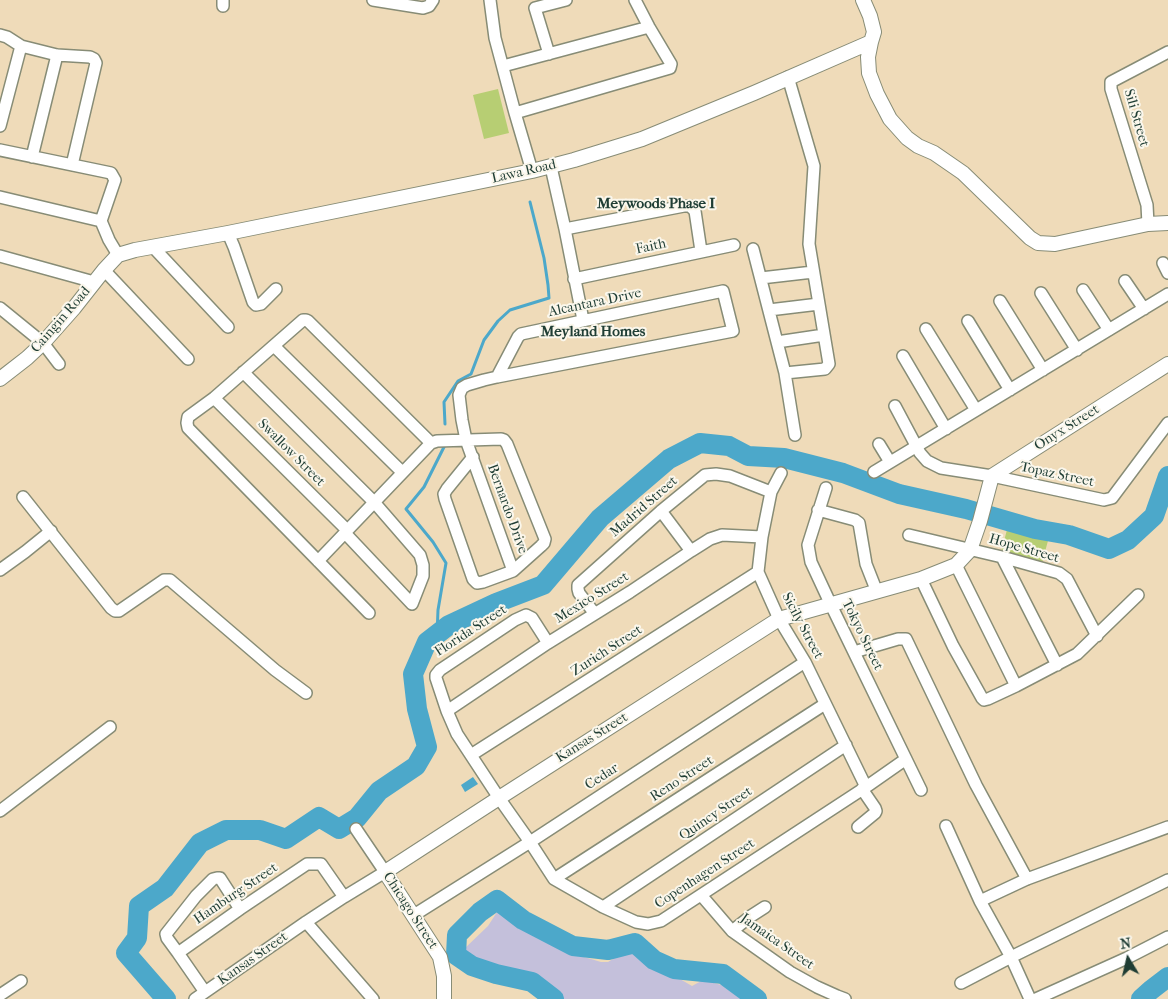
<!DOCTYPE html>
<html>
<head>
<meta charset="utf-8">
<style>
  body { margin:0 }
  #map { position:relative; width:1168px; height:999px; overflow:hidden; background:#efdbb9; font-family:"IM FELL French Canon",serif }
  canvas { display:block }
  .north { position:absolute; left:1103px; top:934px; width:50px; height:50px; -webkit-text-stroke:4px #fbf7ec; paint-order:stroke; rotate:351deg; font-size:14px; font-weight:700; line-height:20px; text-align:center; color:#1f3d34 }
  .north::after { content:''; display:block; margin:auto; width:18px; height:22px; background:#1f3d34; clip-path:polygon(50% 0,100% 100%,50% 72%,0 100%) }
</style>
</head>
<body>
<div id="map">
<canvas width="1168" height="999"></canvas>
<div class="north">N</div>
</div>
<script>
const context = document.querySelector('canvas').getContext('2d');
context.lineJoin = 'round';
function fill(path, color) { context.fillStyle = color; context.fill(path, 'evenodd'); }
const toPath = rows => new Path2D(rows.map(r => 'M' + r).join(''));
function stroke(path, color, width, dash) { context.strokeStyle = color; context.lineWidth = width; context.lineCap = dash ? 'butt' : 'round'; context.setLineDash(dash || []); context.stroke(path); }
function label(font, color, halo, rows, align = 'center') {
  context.font = font + ' "IM FELL French Canon",serif'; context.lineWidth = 4; context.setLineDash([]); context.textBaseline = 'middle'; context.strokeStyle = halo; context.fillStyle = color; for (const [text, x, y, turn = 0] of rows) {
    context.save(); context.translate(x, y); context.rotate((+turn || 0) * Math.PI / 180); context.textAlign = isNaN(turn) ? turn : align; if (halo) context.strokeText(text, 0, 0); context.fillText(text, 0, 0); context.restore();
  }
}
const industrial = toPath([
  [499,909,513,923,574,954,601,962,608,962,620,955,629,952,637,954,692,986,703,980,732,988,746,999,557,999,556,993,538,980,513,969,487,964,467,956,463,950,488,926]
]);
const green = toPath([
  [498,89,509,133,484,139,473,95],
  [1008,526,1049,537,1042,563,1001,552]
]);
const water = toPath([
  [473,777,478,784,465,792,461,785]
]);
const stream = toPath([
  [445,424,444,402,458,381,471,374,484,340,498,321,510,310,549,298,548,285,544,258,530,202],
  [437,635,438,610,446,563,433,542,406,509,424,487,445,445]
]);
const river = toPath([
  [166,999,126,953,137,938,139,906,165,888,200,843,226,830,260,830,286,839,319,817,339,829,357,818,379,791,416,766,427,747,417,709,413,674,427,642,449,625,496,603,543,585,600,518,669,459,700,443,729,446,748,456,784,458,843,473,899,494,966,509,1035,529,1069,535,1109,549,1128,540,1154,516,1168,476],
  [554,999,532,982,496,974,472,966,456,955,457,935,480,912,497,900,523,920,573,946,608,950,635,943,654,960,674,969,723,974,757,999],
  [1141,999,1151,990,1168,977]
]);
const minor = toPath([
  [373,0,423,8,429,6,433,0],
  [490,0,495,38,515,113,532,171],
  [223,6,223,0],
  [0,35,7,37,21,46,57,55,90,57,94,59,96,63,72,165],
  [549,54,535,8,566,0],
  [503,66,649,27],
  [788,77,814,166,809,244,829,364,825,369,785,373,795,435],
  [515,113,670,68,671,64,649,27,635,0],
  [0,126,21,46],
  [0,150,111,173,115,180,101,221],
  [32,157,57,55],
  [551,167,565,229,583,320],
  [0,197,101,221,109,240,118,255],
  [1148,224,1147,205,1111,89,1111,82,1168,52],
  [565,229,684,206,690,206,695,211,701,251],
  [228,233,234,247,253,302,256,305,261,304,276,289],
  [153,247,228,327],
  [753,249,785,373],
  [0,256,94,282],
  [1163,263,1168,273],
  [104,270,188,359],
  [761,278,813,272],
  [574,279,734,245],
  [1125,281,1144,309],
  [1083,290,1109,330],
  [1041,293,1077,350],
  [1000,301,1043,370],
  [0,308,43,343,59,364],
  [769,310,819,304],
  [968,321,1010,390],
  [926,329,976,410],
  [777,342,824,335],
  [274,346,402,472],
  [903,356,946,429],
  [243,372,374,502,420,555,423,565,423,576,412,604,345,533],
  [497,377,518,337,521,334,723,291,733,331,497,377,484,380,467,385,462,388,459,395,462,420,466,440,513,571],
  [214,398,347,530],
  [895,406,920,453,927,461,941,468,992,476,1104,500,1112,498,1168,423],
  [879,444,890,462],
  [874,472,1168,294],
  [781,473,771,492,762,537,758,572,779,619,805,662,866,787],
  [826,488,808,545,811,562,831,605,921,790],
  [23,497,111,608,115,611,119,611,164,580,170,580,275,670,306,693],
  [818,510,855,520,859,523,866,564,877,592],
  [661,511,691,551],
  [909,535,1002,557,1059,573,1067,579,1097,636],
  [1002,557,1057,665],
  [318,561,431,443,437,441,501,439,504,440,507,444,545,539,544,543,541,546,513,571,483,582,477,583,473,579,445,499,444,494,447,489,473,457],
  [956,565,1016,686],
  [0,570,25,552,51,531],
  [921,579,953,646,982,698,984,700,988,699,1016,686,1077,654,1138,595],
  [369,613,188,428,187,423,188,417,214,398,303,320,306,320,308,321,431,443],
  [595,614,579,593,578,589,578,585,661,511,705,475,716,474,730,476,771,492],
  [548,643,532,618,526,615,515,620,440,670,436,675,436,678,447,711,457,734,499,798,530,842,554,879,603,907,636,922,648,924,661,921,866,787,906,759],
  [854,652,898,639,906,639,976,785,1027,879],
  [447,711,548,643,630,592,691,551,710,539,722,535,762,537],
  [471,755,758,572],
  [0,811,110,727],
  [946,826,980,901,1011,957,1030,999],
  [858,827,875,813,876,811,875,808,862,789],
  [554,879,825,704],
  [701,895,732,931,790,972,817,987,837,996,845,999],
  [980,901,1027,879,1168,827],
  [603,907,846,745],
  [414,915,530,842,805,662],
  [306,922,373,999],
  [732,931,751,916,765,907],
  [178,953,167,938,166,934,196,896,213,879,217,878,220,878,240,909],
  [961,983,1011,957,1168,880],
  [205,992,178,953,240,909,307,864,321,864,344,897],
  [0,995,21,981],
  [195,999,306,922,344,897,385,872,356,829],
  [1036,999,1127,958,1168,937]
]);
const tertiary = toPath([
  [871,42,868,57,869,73,877,94,890,119,907,138,918,146,934,153,963,173,1030,238,1038,243,1055,244,1148,224,1168,223],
  [0,379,27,358,43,343,74,308,104,270,118,255,135,250,228,233,532,171,574,160,642,139,754,93,871,42,874,32,870,16,863,0],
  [444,999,444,976,440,957,385,872,499,798,779,619,921,579,956,565,970,550,980,521,992,476,1168,364]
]);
const streetNames = [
  ["Sili Street",1136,118,74],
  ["Lawa Road",524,172,-13],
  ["Faith",651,247,-12],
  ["Alcantara Drive",595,303,-12],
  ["Caingin Road",61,320,-49],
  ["Onyx Street",1067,428,-32],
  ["Swallow Street",291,453,45],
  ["Topaz Street",1057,475,12],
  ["Madrid Street",644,507,-41],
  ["Bernardo Drive",507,509,70],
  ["Hope Street",1024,549,16],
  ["Mexico Street",592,598,-32],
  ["Sicily Street",802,626,62],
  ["Florida Street",471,631,-33],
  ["Tokyo Street",862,635,64],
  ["Zurich Street",607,651,-33],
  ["Kansas Street",592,738,-32],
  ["Cedar",602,777,-33],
  ["Reno Street",682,779,-33],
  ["Quincy Street",716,814,-34],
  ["Copenhagen Street",705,874,-33],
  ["Hamburg Street",236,894,-34],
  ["Chicago Street",410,911,57],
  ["Jamaica Street",777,942,35],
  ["Kansas Street",253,959,-35]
];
const neighbourhoodNames = [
  ["Meywoods Phase I",656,204],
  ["Meyland Homes",593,332]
];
fill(industrial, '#c4c0db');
fill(green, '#b7ce73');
fill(water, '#4ca8ca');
stroke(stream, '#4ca8ca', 3);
stroke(river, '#4ca8ca', 20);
stroke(minor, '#878c76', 14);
stroke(tertiary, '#878c76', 16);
stroke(minor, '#fff', 11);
stroke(tertiary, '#fff', 14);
label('14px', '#1f3d34', '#fbf7ec', streetNames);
label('bold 15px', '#1f3d34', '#fbf7ec', neighbourhoodNames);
</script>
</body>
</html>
